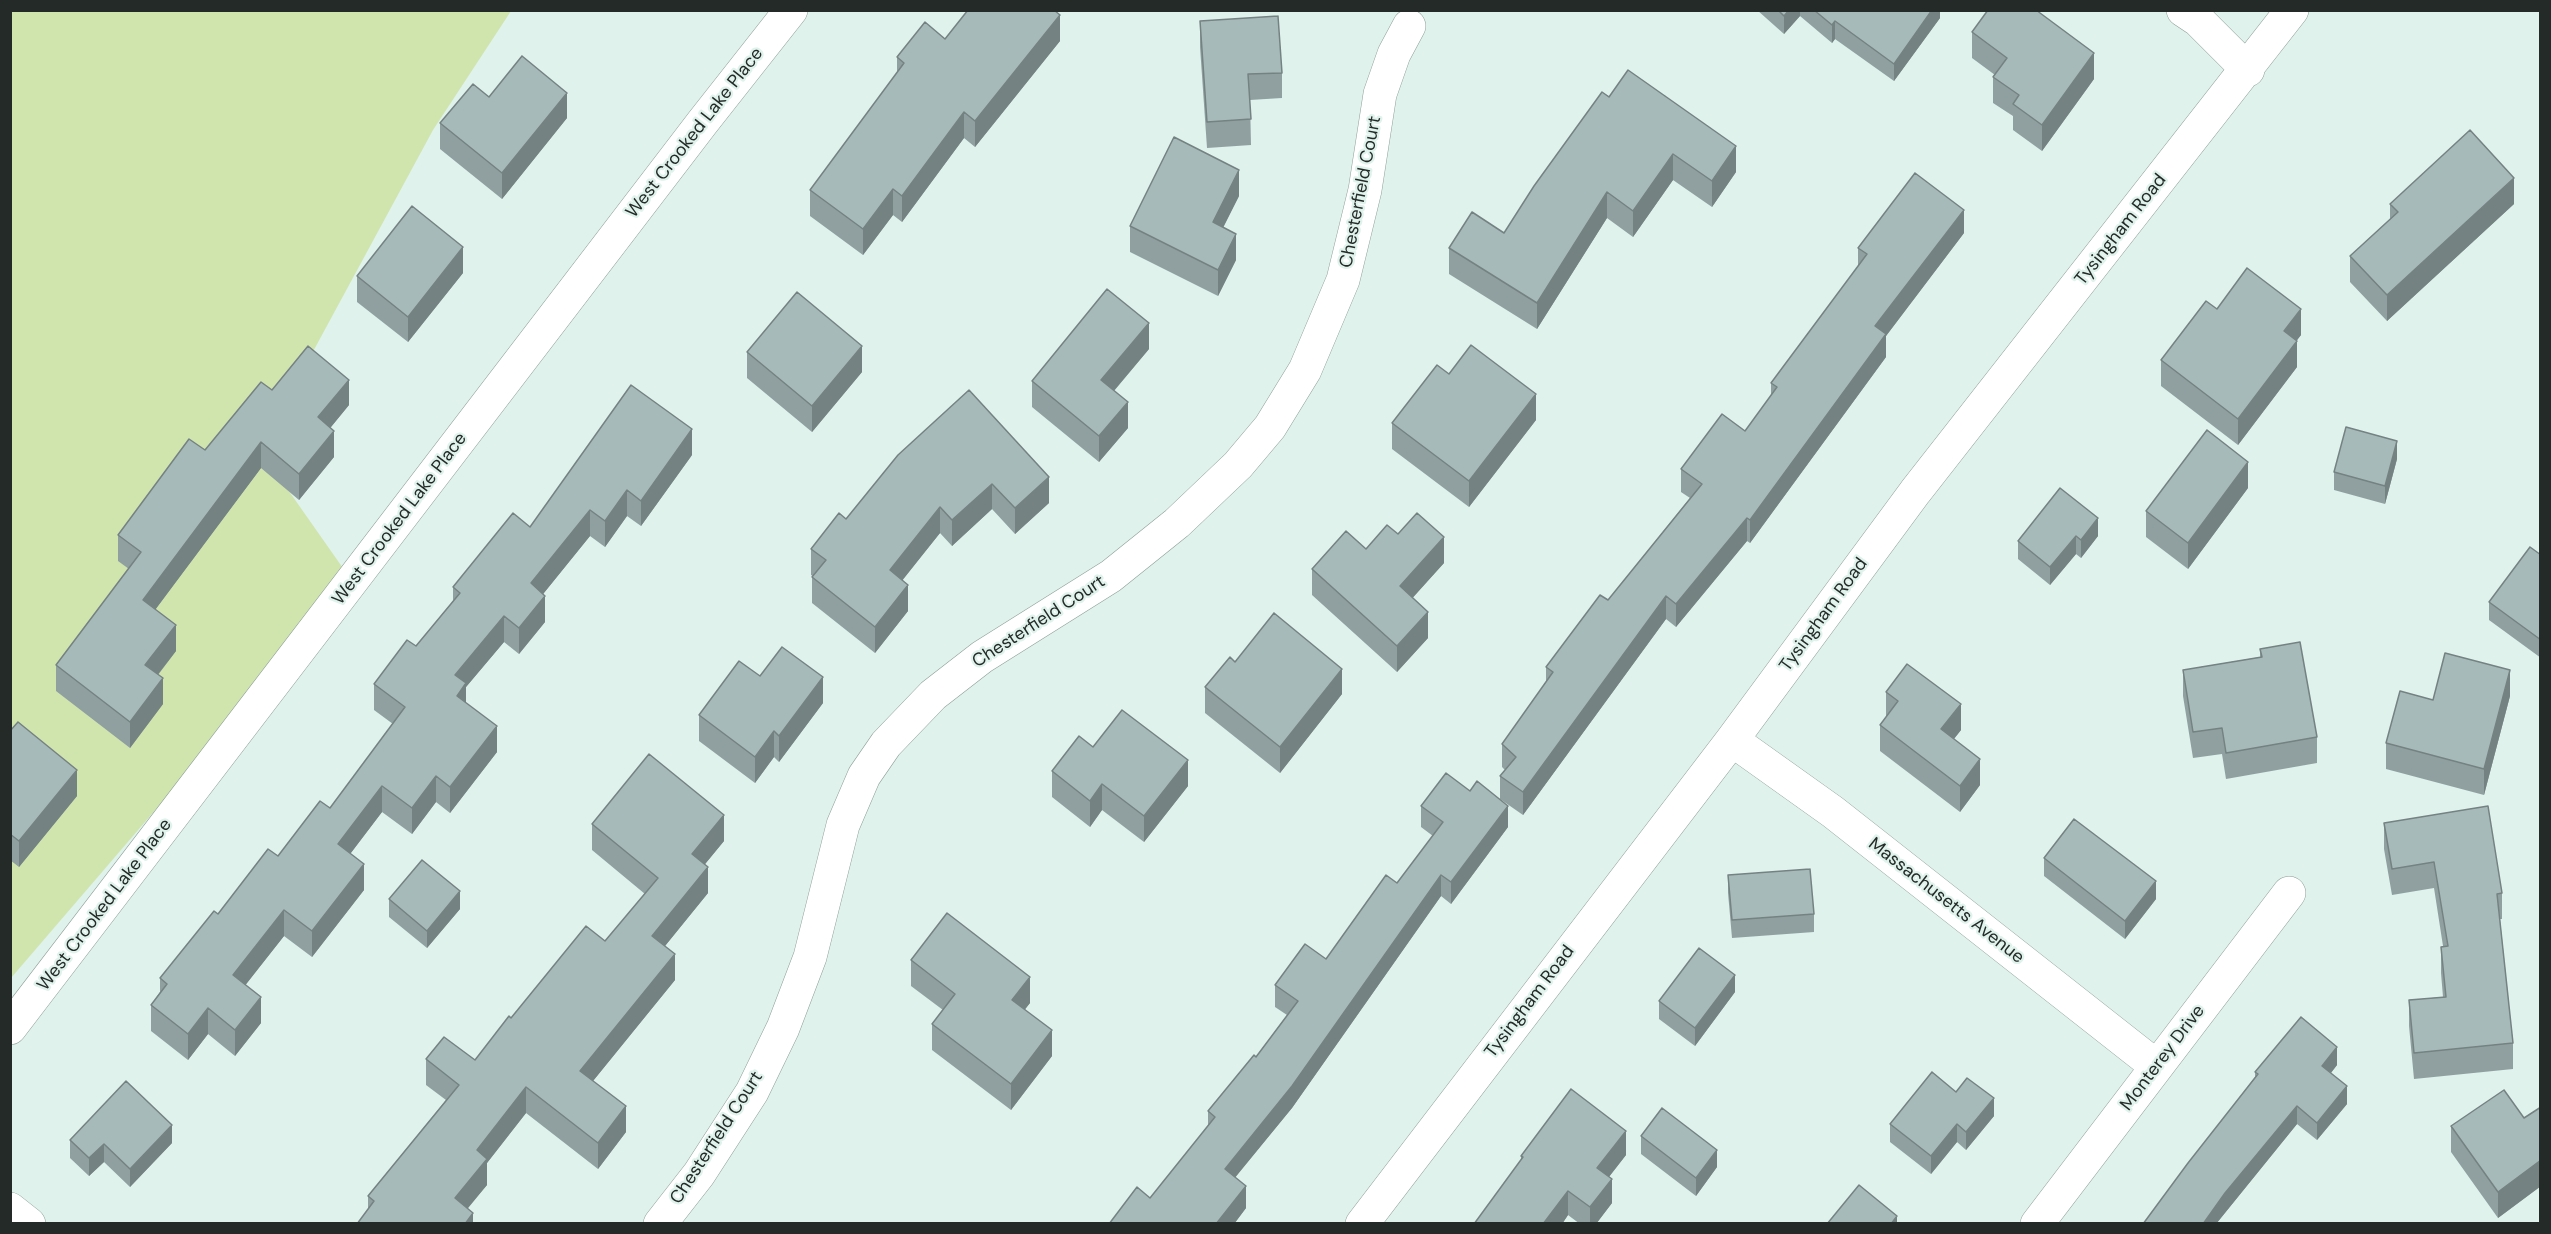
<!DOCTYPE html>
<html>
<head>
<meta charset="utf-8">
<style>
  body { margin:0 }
  #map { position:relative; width:2551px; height:1234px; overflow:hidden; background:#dff2eb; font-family:"DM Sans",sans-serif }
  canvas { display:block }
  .frame { position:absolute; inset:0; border:12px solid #242a28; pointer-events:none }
</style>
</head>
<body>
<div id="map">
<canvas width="2551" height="1234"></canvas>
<div class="frame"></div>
</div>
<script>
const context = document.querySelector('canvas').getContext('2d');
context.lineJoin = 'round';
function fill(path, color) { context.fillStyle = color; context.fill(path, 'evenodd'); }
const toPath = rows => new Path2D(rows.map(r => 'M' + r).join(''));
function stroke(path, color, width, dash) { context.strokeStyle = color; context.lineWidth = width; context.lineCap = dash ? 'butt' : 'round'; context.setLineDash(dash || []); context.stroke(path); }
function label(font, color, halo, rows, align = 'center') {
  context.font = font + ' "DM Sans",sans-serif'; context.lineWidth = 4.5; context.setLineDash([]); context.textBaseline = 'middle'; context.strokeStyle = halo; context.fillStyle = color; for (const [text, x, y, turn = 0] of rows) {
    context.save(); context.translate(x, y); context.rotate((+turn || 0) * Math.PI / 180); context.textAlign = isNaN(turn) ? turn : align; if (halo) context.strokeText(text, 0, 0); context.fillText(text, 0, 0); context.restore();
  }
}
const green = toPath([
  [11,11,511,11,433,130,277,418,279,477,352,581,11,978]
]);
const street = toPath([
  [2183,10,2198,20,2248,70],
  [1732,740,1833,812,2156,1066],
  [10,1028,702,123,791,10],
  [660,1224,699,1174,752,1092,783,1028,810,957,843,825,864,776,886,744,933,695,982,657,1111,576,1177,523,1238,465,1270,427,1305,370,1343,280,1365,190,1380,94,1394,54,1409,26],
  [1362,1224,1732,740,1915,492,2292,10],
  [2037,1224,2289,893]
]);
const secondary = toPath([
  [10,1209,29,1224]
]);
const wall = toPath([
  [1757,10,1940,10,1940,18,1894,81,1835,39,1832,43,1800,16,1784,34],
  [1200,21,1282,73,1282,98,1250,100,1251,145,1207,148,1200,47],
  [1972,32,2094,79,2042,151,2013,130,2013,116,1993,103,1993,77,1995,75,1972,58],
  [945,39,1060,41,975,147,964,138,902,222,893,215,863,255,810,216,810,190,897,74,897,57],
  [1602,92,1736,172,1712,207,1673,180,1633,237,1607,218,1537,329,1449,274,1449,248,1504,233],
  [489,97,567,118,502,199,440,149,440,123],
  [1239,196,1223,227,1236,260,1218,296,1130,252,1130,226],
  [2390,204,2514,204,2387,321,2350,282,2350,256,2390,219],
  [1964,233,1886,336,1886,357,1750,543,1747,541,1676,627,1666,619,1523,815,1500,799,1500,776,1505,770,1502,767,1502,744,1546,682,1546,667,1608,600,1690,498,1681,492,1681,469,1745,431,1771,396,1771,383,1858,266,1858,248],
  [463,273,408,342,357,302,357,276],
  [2217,309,2301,335,2297,340,2297,367,2238,445,2161,386,2161,360],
  [1149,349,1114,391,1128,428,1099,462,1032,407,1032,381],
  [747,352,862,372,812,432,747,378],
  [1449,374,1536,420,1469,507,1392,449,1392,423],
  [272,390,349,405,330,428,334,457,299,500,261,468,155,610,176,651,158,675,163,704,130,748,56,691,56,665,129,569,118,561,118,535],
  [969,390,1049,503,1015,534,992,509,952,546,940,533,902,580,908,611,875,653,812,603,812,577,813,576,811,575,811,549,846,519],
  [692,455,641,526,627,516,605,547,590,536,543,594,545,622,519,654,504,642,466,687,466,703,497,752,450,813,436,802,412,834,382,812,350,854,364,890,312,957,284,936,245,985,261,1023,235,1056,208,1034,188,1060,151,1031,151,1005,160,992,160,978,218,914,278,856,330,808,393,724,374,710,374,684,416,646,453,601,453,587,530,527],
  [2397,459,2385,504,2334,490,2334,472],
  [2060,488,2098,536,2081,558,2076,554,2050,585,2018,559,2018,541],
  [2248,488,2188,569,2146,537,2146,511],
  [1398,534,1444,563,1412,598,1428,638,1397,672,1312,595,1312,569,1366,549],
  [2541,555,2541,658,2489,620,2489,602],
  [2260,649,2317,737,2317,763,2226,779,2222,754,2193,758,2183,696,2183,670,2260,657],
  [1235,662,1342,694,1280,773,1205,713,1205,687],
  [760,676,823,703,779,762,774,757,755,783,699,741,699,715],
  [1886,692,1961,730,1954,739,1980,785,1960,812,1880,751,1880,725,1886,717],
  [2510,696,2484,795,2386,769,2386,743,2433,700],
  [10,731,77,796,19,867,10,860],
  [1093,747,1188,786,1144,842,1102,810,1090,827,1052,797,1052,771],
  [1470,791,1508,827,1451,904,1441,896,1292,1108,1235,1177,1246,1208,1234,1224,1109,1224,1150,1198,1208,1126,1208,1111,1256,1057,1287,1015,1275,1007,1275,985,1326,959,1397,883,1433,836,1421,827,1421,806],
  [2384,823,2502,893,2502,919,2500,919,2513,1043,2513,1069,2414,1079,2409,1026,2409,1000,2443,997,2441,973,2441,947,2443,946,2434,888,2392,895,2384,849],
  [592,824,724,841,705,864,708,893,665,946,675,980,593,1081,626,1132,598,1169,526,1113,487,1163,487,1185,467,1208,473,1224,368,1210,368,1196,446,1100,426,1085,426,1059,475,1060,511,1018,605,941,645,894,592,850],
  [2044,858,2156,899,2125,939,2044,876],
  [1728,875,1814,914,1814,932,1732,938,1728,893],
  [389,899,460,909,427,948,389,917],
  [911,960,1030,1003,1025,1009,1052,1056,1011,1110,932,1050,932,1024,943,1010,911,986],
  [1735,992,1695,1046,1659,1019,1659,1001],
  [2337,1065,2331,1073,2347,1104,2317,1140,2297,1124,2216,1224,2143,1224,2255,1077,2255,1072],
  [1956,1092,1994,1116,1966,1150,1957,1142,1931,1174,1890,1142,1890,1124],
  [2541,1107,2541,1186,2498,1218,2451,1152,2451,1126,2524,1118],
  [1641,1136,1717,1167,1696,1196,1641,1154],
  [70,1140,172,1143,130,1187,104,1162,89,1176,70,1158],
  [1626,1155,1609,1177,1612,1203,1596,1224,1580,1224,1568,1215,1562,1224,1474,1224,1521,1161,1521,1156]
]);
const shadedWall = toPath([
  [1789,10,1800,10,1800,16,1784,34,1784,16],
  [1932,10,1940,10,1940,18,1894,81,1894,64],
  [1060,15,1060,41,975,147,975,121],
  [1835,21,1835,39,1832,43,1832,25],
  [2094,53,2094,79,2042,151,2042,125],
  [567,93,567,118,502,199,502,173],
  [964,112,964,138,902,222,902,196],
  [1736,146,1736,172,1712,207,1712,181],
  [1673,154,1673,180,1633,237,1633,211],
  [1239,170,1239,196,1213,248,1213,222],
  [2514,178,2514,204,2387,321,2387,295],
  [893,189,893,215,863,255,863,229],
  [1607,192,1607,218,1537,329,1537,303],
  [1964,210,1964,233,1886,336,1886,357,1750,543,1750,520,1875,326],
  [1236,234,1236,260,1218,296,1218,270],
  [463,247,463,273,408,342,408,317],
  [2301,309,2301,335,2284,357,2284,331],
  [1149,323,1149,349,1101,406,1101,380],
  [2297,341,2297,367,2238,445,2238,419],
  [862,346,862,372,812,432,812,406],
  [349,380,349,405,318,443,318,417],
  [1536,394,1536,420,1469,507,1469,481],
  [1128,402,1128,428,1099,462,1099,436],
  [692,429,692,455,641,526,641,501],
  [334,431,334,457,299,500,299,474],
  [2397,441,2397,459,2385,504,2385,486],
  [261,442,261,468,143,626,143,600],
  [2248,462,2248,488,2188,569,2188,543],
  [1049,477,1049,503,1015,534,1015,508],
  [992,484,992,509,952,546,952,520],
  [627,490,627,516,605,547,605,521],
  [940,507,940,533,890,596,890,570],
  [590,510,590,536,531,609,531,583],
  [1747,518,1747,541,1676,627,1676,604],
  [2098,518,2098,536,2081,558,2081,540],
  [2076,536,2076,554,2050,585,2050,567],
  [1444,537,1444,563,1400,612,1400,586],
  [908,585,908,611,875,653,875,627],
  [545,596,545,622,519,654,519,628],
  [1666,596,1666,619,1523,815,1523,792],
  [1428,612,1428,638,1397,672,1397,646],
  [504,616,504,642,466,687,466,709,457,722,455,675],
  [176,625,176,651,145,691,145,665],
  [1342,669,1342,694,1280,773,1280,747],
  [2510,670,2510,696,2484,795,2484,769],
  [823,677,823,703,779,762,779,736],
  [163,678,163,704,130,748,130,722],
  [1961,704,1961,730,1941,755,1941,729],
  [497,726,497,752,450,813,450,787],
  [774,731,774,757,755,783,755,757],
  [1980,759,1980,785,1960,812,1960,786],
  [1188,760,1188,786,1144,842,1144,816],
  [77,770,77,796,19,867,19,841],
  [436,776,436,802,412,834,412,808],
  [1102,784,1102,810,1090,827,1090,801],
  [382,786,382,812,338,870,338,844],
  [1508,806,1508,827,1451,904,1451,882],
  [724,815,724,841,692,880,692,854],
  [364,864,364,890,312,957,312,931],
  [708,867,708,893,652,962,652,936],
  [1441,875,1441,896,1292,1108,1225,1190,1225,1169],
  [2156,881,2156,899,2125,939,2125,921],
  [460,891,460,909,427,948,427,931],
  [284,910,284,936,233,1001,233,975],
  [675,954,675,980,580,1097,580,1071],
  [1735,975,1735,992,1695,1046,1695,1028],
  [1030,977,1030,1003,1012,1026,1012,1000],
  [261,997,261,1023,235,1056,235,1030],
  [208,1008,208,1034,188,1060,188,1034],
  [1052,1030,1052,1056,1011,1110,1011,1084],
  [2337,1047,2337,1065,2322,1084,2322,1066],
  [2347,1086,2347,1104,2317,1140,2317,1123],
  [526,1087,526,1113,487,1163,487,1185,455,1224,455,1198,477,1150],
  [1994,1098,1994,1116,1966,1150,1966,1132],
  [626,1106,626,1132,598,1169,598,1143],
  [2297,1106,2297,1124,2216,1224,2203,1224,2225,1193],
  [1957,1124,1957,1142,1931,1174,1931,1156],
  [172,1125,172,1143,130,1187,130,1169],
  [1626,1131,1626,1155,1597,1192,1597,1168],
  [104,1144,104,1162,89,1176,89,1158],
  [1717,1150,1717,1167,1696,1196,1696,1178],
  [2541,1160,2541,1186,2498,1218,2498,1192],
  [1612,1179,1612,1203,1596,1224,1590,1224,1590,1207],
  [1246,1186,1246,1208,1234,1224,1216,1224],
  [1568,1191,1568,1215,1562,1224,1543,1224],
  [473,1213,473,1224,465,1224],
  [1897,1216,1897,1224,1891,1224]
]);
const building = toPath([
  [968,10,1054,10,1060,15,975,121,964,112,902,196,893,189,863,229,810,190,904,63,897,57,925,22,945,39,968,10],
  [1778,10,1789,10,1784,16,1778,10],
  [1814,10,1932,10,1894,64,1835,21,1832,25,1814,10],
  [1988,10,2036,10,2094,53,2042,125,2013,104,2019,95,1993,77,2007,58,1972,32,1988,10],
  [1278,16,1282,73,1248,74,1251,119,1207,122,1200,21,1278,16],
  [522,56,567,93,502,173,440,123,473,84,489,97,522,56],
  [1628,70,1736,146,1712,181,1673,154,1633,211,1607,192,1537,303,1449,248,1472,212,1504,233,1534,186,1602,92,1609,97,1628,70],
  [2470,130,2514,178,2387,295,2350,256,2398,212,2390,204,2470,130],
  [1174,137,1239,170,1213,222,1236,234,1218,270,1130,226,1174,137],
  [1915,173,1964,210,1875,326,1886,334,1750,520,1747,518,1676,604,1666,596,1523,792,1500,776,1516,757,1502,744,1553,672,1546,667,1600,595,1608,600,1702,484,1681,469,1722,414,1745,431,1777,387,1771,383,1867,254,1858,248,1915,173],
  [412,206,463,247,408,317,357,276,412,206],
  [2247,268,2301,309,2284,331,2297,341,2238,419,2161,360,2206,301,2217,309,2247,268],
  [1107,289,1149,323,1101,380,1128,402,1099,436,1032,381,1107,289],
  [797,292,862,346,812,406,747,352,797,292],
  [1471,345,1536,394,1469,481,1392,423,1437,365,1449,374,1471,345],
  [308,346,349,380,318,417,334,431,299,474,261,442,143,600,176,625,145,665,163,678,130,722,56,665,141,552,118,535,189,439,205,450,261,382,272,390,308,346],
  [631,385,692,429,641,501,627,490,605,521,590,510,531,583,545,596,519,628,504,616,455,675,466,683,457,696,497,726,450,787,436,776,412,808,382,786,338,844,364,864,312,931,284,910,233,975,261,997,235,1030,208,1008,188,1034,151,1005,167,984,160,978,214,911,218,914,268,849,278,856,320,801,330,808,405,707,374,684,407,640,416,646,460,593,453,587,513,513,530,527,631,385],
  [969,390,1049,477,1015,508,992,484,952,520,940,507,890,570,908,585,875,627,812,577,826,560,811,549,839,513,846,519,898,455,969,390],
  [2346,427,2397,441,2385,486,2334,472,2346,427],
  [2207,430,2248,462,2188,543,2146,511,2207,430],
  [2060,488,2098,518,2081,540,2076,536,2050,567,2018,541,2060,488],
  [1417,513,1444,537,1400,586,1428,612,1397,646,1312,569,1346,531,1366,549,1387,525,1398,534,1417,513],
  [2530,547,2541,555,2541,640,2489,602,2530,547],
  [1274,613,1342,669,1280,747,1205,687,1230,657,1235,662,1274,613],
  [2300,642,2317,737,2226,753,2222,728,2193,732,2183,670,2262,657,2260,649,2300,642],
  [782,647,823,677,779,736,774,731,755,757,699,715,739,661,760,676,782,647],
  [2445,653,2510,670,2484,769,2386,743,2400,691,2433,700,2445,653],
  [1907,664,1961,704,1941,729,1980,759,1960,786,1880,725,1898,701,1886,692,1907,664],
  [1122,710,1188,760,1144,816,1102,784,1090,801,1052,771,1079,736,1093,747,1122,710],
  [18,722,77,770,19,841,10,834,10,731,18,722],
  [649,754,724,815,692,854,708,867,652,936,675,954,580,1071,626,1106,598,1143,526,1087,477,1150,487,1159,455,1198,473,1213,465,1224,357,1224,374,1201,368,1196,459,1085,426,1059,444,1037,475,1060,509,1016,511,1018,586,926,605,941,658,878,592,824,649,754],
  [1446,773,1470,791,1477,781,1508,806,1451,882,1441,875,1292,1086,1225,1169,1246,1186,1216,1224,1109,1224,1137,1187,1150,1198,1215,1117,1208,1111,1254,1055,1256,1057,1298,1001,1275,985,1305,944,1326,959,1386,875,1397,883,1443,822,1421,806,1446,773],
  [2488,806,2502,893,2497,894,2513,1043,2414,1053,2409,1000,2446,997,2441,947,2448,946,2434,862,2392,869,2384,823,2488,806],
  [2074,819,2156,881,2125,921,2044,858,2074,819],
  [422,860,460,891,427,931,389,899,422,860],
  [1810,869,1814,914,1732,920,1728,875,1810,869],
  [947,913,1030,977,1012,1000,1052,1030,1011,1084,932,1024,955,994,911,960,947,913],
  [1699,948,1735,975,1695,1028,1659,1001,1699,948],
  [2301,1017,2337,1047,2322,1066,2347,1086,2317,1123,2297,1106,2225,1193,2203,1224,2143,1224,2188,1163,2258,1074,2255,1072,2301,1017],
  [1932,1072,1956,1092,1967,1078,1994,1098,1966,1132,1957,1124,1931,1156,1890,1124,1932,1072],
  [126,1081,172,1125,130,1169,104,1144,89,1158,70,1140,126,1081],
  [1571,1089,1626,1131,1597,1168,1612,1179,1590,1207,1568,1191,1543,1224,1474,1224,1523,1157,1521,1156,1571,1089],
  [2504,1090,2524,1118,2541,1107,2541,1160,2498,1192,2451,1126,2504,1090],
  [1662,1108,1717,1150,1696,1178,1641,1136,1662,1108],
  [1859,1185,1897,1216,1891,1224,1827,1224,1859,1185]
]);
const streetNames = [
  ["West Crooked Lake Place",695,133,-52],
  ["Chesterfield Court",1361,192,-79],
  ["Tysingham Road",2121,230,-52],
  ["West Crooked Lake Place",400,519,-53],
  ["Tysingham Road",1824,615,-54],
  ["Chesterfield Court",1039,622,-33],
  ["Massachusetts Avenue",1946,901,38],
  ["West Crooked Lake Place",105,905,-53],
  ["Tysingham Road",1530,1002,-53],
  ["Monterey Drive",2163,1058,-53],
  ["Chesterfield Court",717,1138,-57]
];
fill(green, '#d0e5ae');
stroke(street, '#8c9d97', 34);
stroke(secondary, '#8c9d97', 34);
stroke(street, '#fff', 33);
stroke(secondary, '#fff', 33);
fill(wall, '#90a0a0');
fill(shadedWall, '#758282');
fill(building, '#a7baba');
stroke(building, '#758282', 1.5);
label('18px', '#242a28', '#dff2eb', streetNames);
</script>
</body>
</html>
